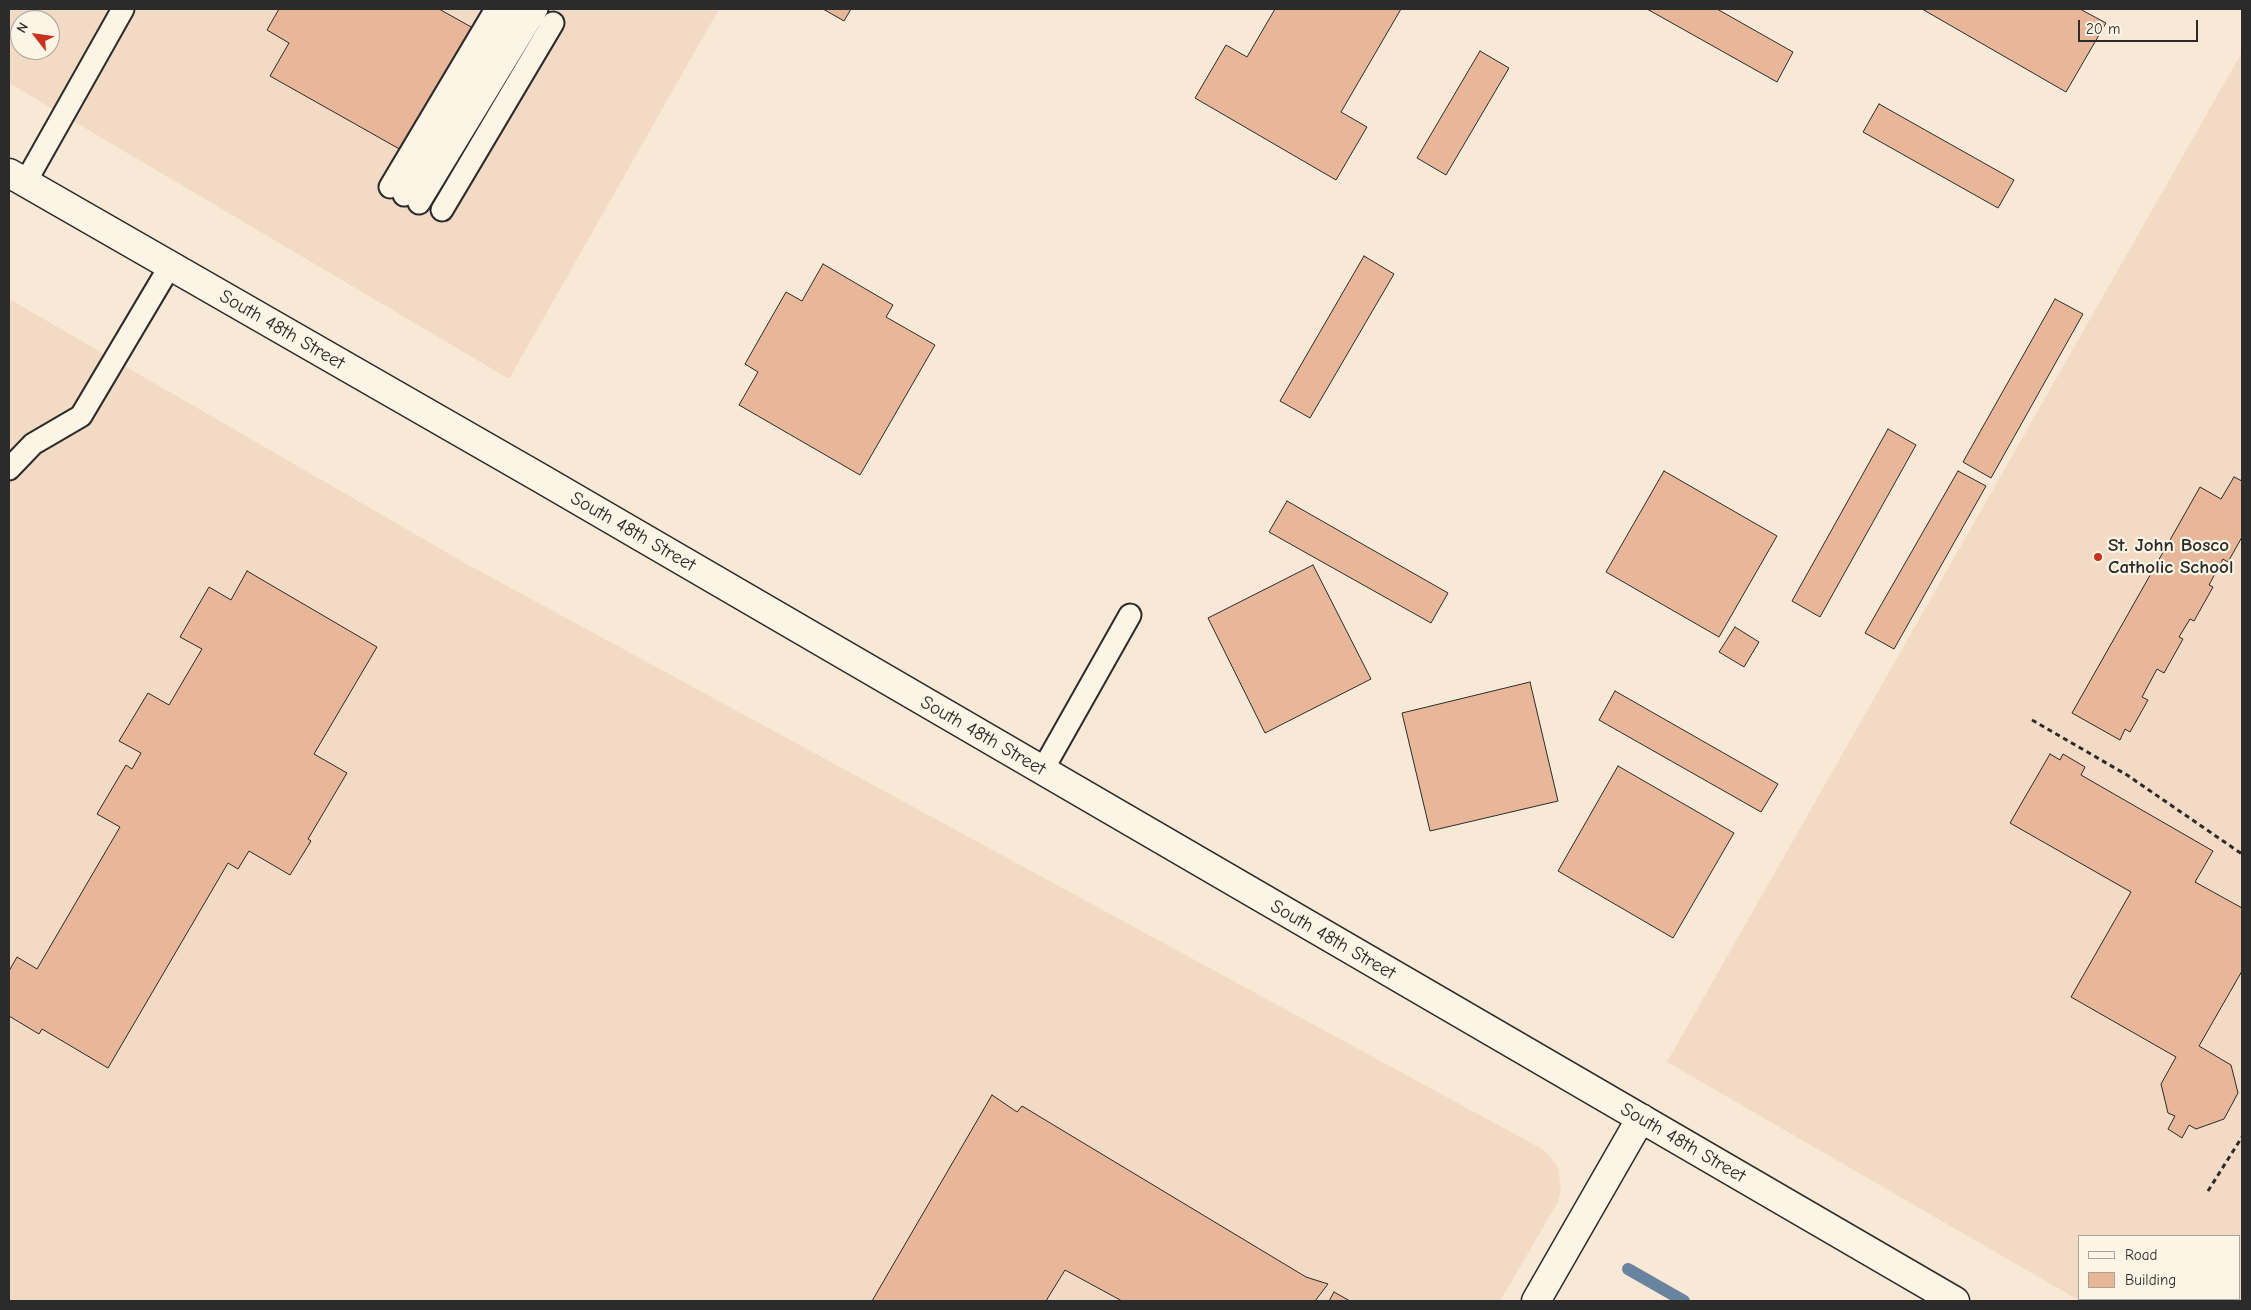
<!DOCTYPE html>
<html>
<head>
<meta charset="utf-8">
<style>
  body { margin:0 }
  #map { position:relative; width:2251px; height:1310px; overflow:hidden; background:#f8e9d6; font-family:"Comic Neue",sans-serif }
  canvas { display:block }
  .frame { position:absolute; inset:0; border:10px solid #2b2b2b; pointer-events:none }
  .legend { position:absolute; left:2078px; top:1235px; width:162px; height:65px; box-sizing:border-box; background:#fcf5e5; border:1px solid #a8a49b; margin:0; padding:6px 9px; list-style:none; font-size:15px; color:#2b2b2b }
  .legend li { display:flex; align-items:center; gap:10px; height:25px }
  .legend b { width:25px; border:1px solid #a8a49b }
  .north { position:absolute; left:10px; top:10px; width:50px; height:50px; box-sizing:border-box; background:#fcf5e5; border:1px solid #a8a49b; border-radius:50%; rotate:300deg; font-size:14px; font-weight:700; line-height:20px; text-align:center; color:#2b2b2b }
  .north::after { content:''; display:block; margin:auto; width:18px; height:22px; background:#c8321e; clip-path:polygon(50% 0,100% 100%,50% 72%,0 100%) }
  .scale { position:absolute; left:2078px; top:20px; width:120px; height:22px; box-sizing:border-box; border:2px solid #2b2b2b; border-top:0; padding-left:6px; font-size:15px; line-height:18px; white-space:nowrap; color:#2b2b2b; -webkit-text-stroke:4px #fcf5e5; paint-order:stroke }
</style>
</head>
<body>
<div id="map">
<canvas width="2251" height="1310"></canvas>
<div class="frame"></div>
<ul class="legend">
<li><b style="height:6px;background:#fcf5e5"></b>Road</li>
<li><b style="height:14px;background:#e8b79a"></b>Building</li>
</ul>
<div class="north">N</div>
<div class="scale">20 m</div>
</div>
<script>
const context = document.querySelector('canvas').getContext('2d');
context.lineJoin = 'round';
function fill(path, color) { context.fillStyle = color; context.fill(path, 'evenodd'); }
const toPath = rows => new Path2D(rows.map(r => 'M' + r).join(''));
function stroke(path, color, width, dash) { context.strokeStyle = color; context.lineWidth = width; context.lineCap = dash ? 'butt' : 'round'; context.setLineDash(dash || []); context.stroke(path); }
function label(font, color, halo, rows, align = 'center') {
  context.font = font + ' "Comic Neue",sans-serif'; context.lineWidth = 4.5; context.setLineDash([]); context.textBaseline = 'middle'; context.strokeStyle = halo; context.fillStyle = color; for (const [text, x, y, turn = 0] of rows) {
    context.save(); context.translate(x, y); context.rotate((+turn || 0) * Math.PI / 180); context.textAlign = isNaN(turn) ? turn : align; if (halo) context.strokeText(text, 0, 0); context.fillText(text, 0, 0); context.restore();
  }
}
const built = toPath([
  [9,9,719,9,509,379,9,83],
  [20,20,50,20,50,50,20,50],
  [2242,52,2242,1301,2080,1301,1667,1062],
  [2080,1236,2240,1236,2240,1299,2080,1299],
  [9,299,465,563,1544,1150,1558,1167,1561,1189,1558,1202,1500,1301,9,1301]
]);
const stream = toPath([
  [1628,1269,1684,1301]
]);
const building = toPath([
  [279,9,439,9,473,28,403,151,270,76,289,43,267,30,279,9],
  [823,9,851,9,844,21,823,9],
  [1275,9,1401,9,1341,112,1367,127,1336,180,1195,98,1226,45,1247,57,1275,9],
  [1647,9,1717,9,1793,52,1777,82,1647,9],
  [1922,9,2080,9,2106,23,2066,92,1922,9],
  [1480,51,1509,68,1446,175,1417,158,1480,51],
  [1879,104,2014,180,1998,208,1863,132,1879,104],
  [1364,256,1394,274,1310,418,1280,401,1364,256],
  [823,264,893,305,886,317,935,345,860,475,739,405,758,372,745,364,786,292,802,301,823,264],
  [2055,299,2083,314,1991,478,1963,462,2055,299],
  [1888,429,1916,445,1820,617,1792,601,1888,429],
  [1664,471,1777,536,1719,637,1606,572,1664,471],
  [1958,471,1986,486,1894,649,1865,633,1958,471],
  [2234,477,2242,481,2242,537,2228,562,2223,559,2209,585,2213,587,2194,621,2190,619,2179,637,2183,639,2164,673,2157,669,2142,697,2148,700,2130,732,2125,729,2120,740,2072,713,2200,487,2221,499,2234,477],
  [1287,501,1448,593,1431,623,1269,532,1287,501],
  [1313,565,1371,679,1265,733,1208,618,1313,565],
  [247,571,377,647,314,754,347,773,308,839,311,841,290,875,249,851,238,869,228,863,108,1068,42,1029,39,1034,9,1016,9,971,17,957,37,969,120,827,97,814,126,765,132,769,141,753,119,741,148,693,169,705,202,649,180,637,209,587,231,600,247,571],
  [1735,627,1759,642,1744,667,1719,652,1735,627],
  [1530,682,1558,801,1430,831,1402,713,1530,682],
  [1615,691,1778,784,1761,812,1599,720,1615,691],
  [2050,754,2060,760,2063,754,2085,767,2081,775,2213,851,2195,882,2242,908,2242,971,2199,1046,2231,1065,2238,1093,2224,1119,2196,1129,2189,1125,2182,1138,2168,1129,2175,1116,2168,1113,2161,1084,2176,1057,2071,997,2131,892,2010,823,2050,754],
  [1618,766,1734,833,1673,938,1558,871,1618,766],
  [992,1095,1017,1112,1022,1106,1306,1277,1328,1284,1315,1301,1122,1301,1065,1270,1046,1301,872,1301,992,1095],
  [1334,1292,1350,1301,1329,1301,1334,1292]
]);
const path = toPath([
  [2032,720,2127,775,2242,854],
  [2208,1191,2242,1137]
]);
const service = toPath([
  [25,183,123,9],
  [390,187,496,9],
  [404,195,517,9],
  [419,203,537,9],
  [442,210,553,23],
  [9,469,33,444,81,416,170,266],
  [1042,771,1130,615]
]);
const tertiary = toPath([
  [9,173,542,479,1955,1301],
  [1536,1301,1641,1118]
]);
const markers = [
  [2098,557,5,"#c8321e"]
];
const streetNames = [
  ["South 48th Street",282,330,30],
  ["South 48th Street",633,532,30],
  ["South 48th Street",983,736,30],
  ["South 48th Street",1333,940,30],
  ["South 48th Street",1683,1143,30]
];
const poiNames = [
  ["St. John Bosco",2108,546],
  ["Catholic School",2108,568]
];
fill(built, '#f3dac4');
stroke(stream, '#69849f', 12);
fill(building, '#e8b79a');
stroke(building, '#2b2b2b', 1);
stroke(service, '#2b2b2b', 25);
stroke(tertiary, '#2b2b2b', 31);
stroke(path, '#2b2b2b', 3, [5, 4]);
stroke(service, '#fcf5e5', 21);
stroke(tertiary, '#fcf5e5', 28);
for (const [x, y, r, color] of markers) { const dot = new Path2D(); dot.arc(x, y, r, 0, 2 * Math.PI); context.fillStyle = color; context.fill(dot); stroke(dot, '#fcf5e5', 2); }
label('19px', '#2b2b2b', '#fcf5e5', streetNames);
label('bold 19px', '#2b2b2b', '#fcf5e5', poiNames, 'left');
</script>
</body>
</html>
